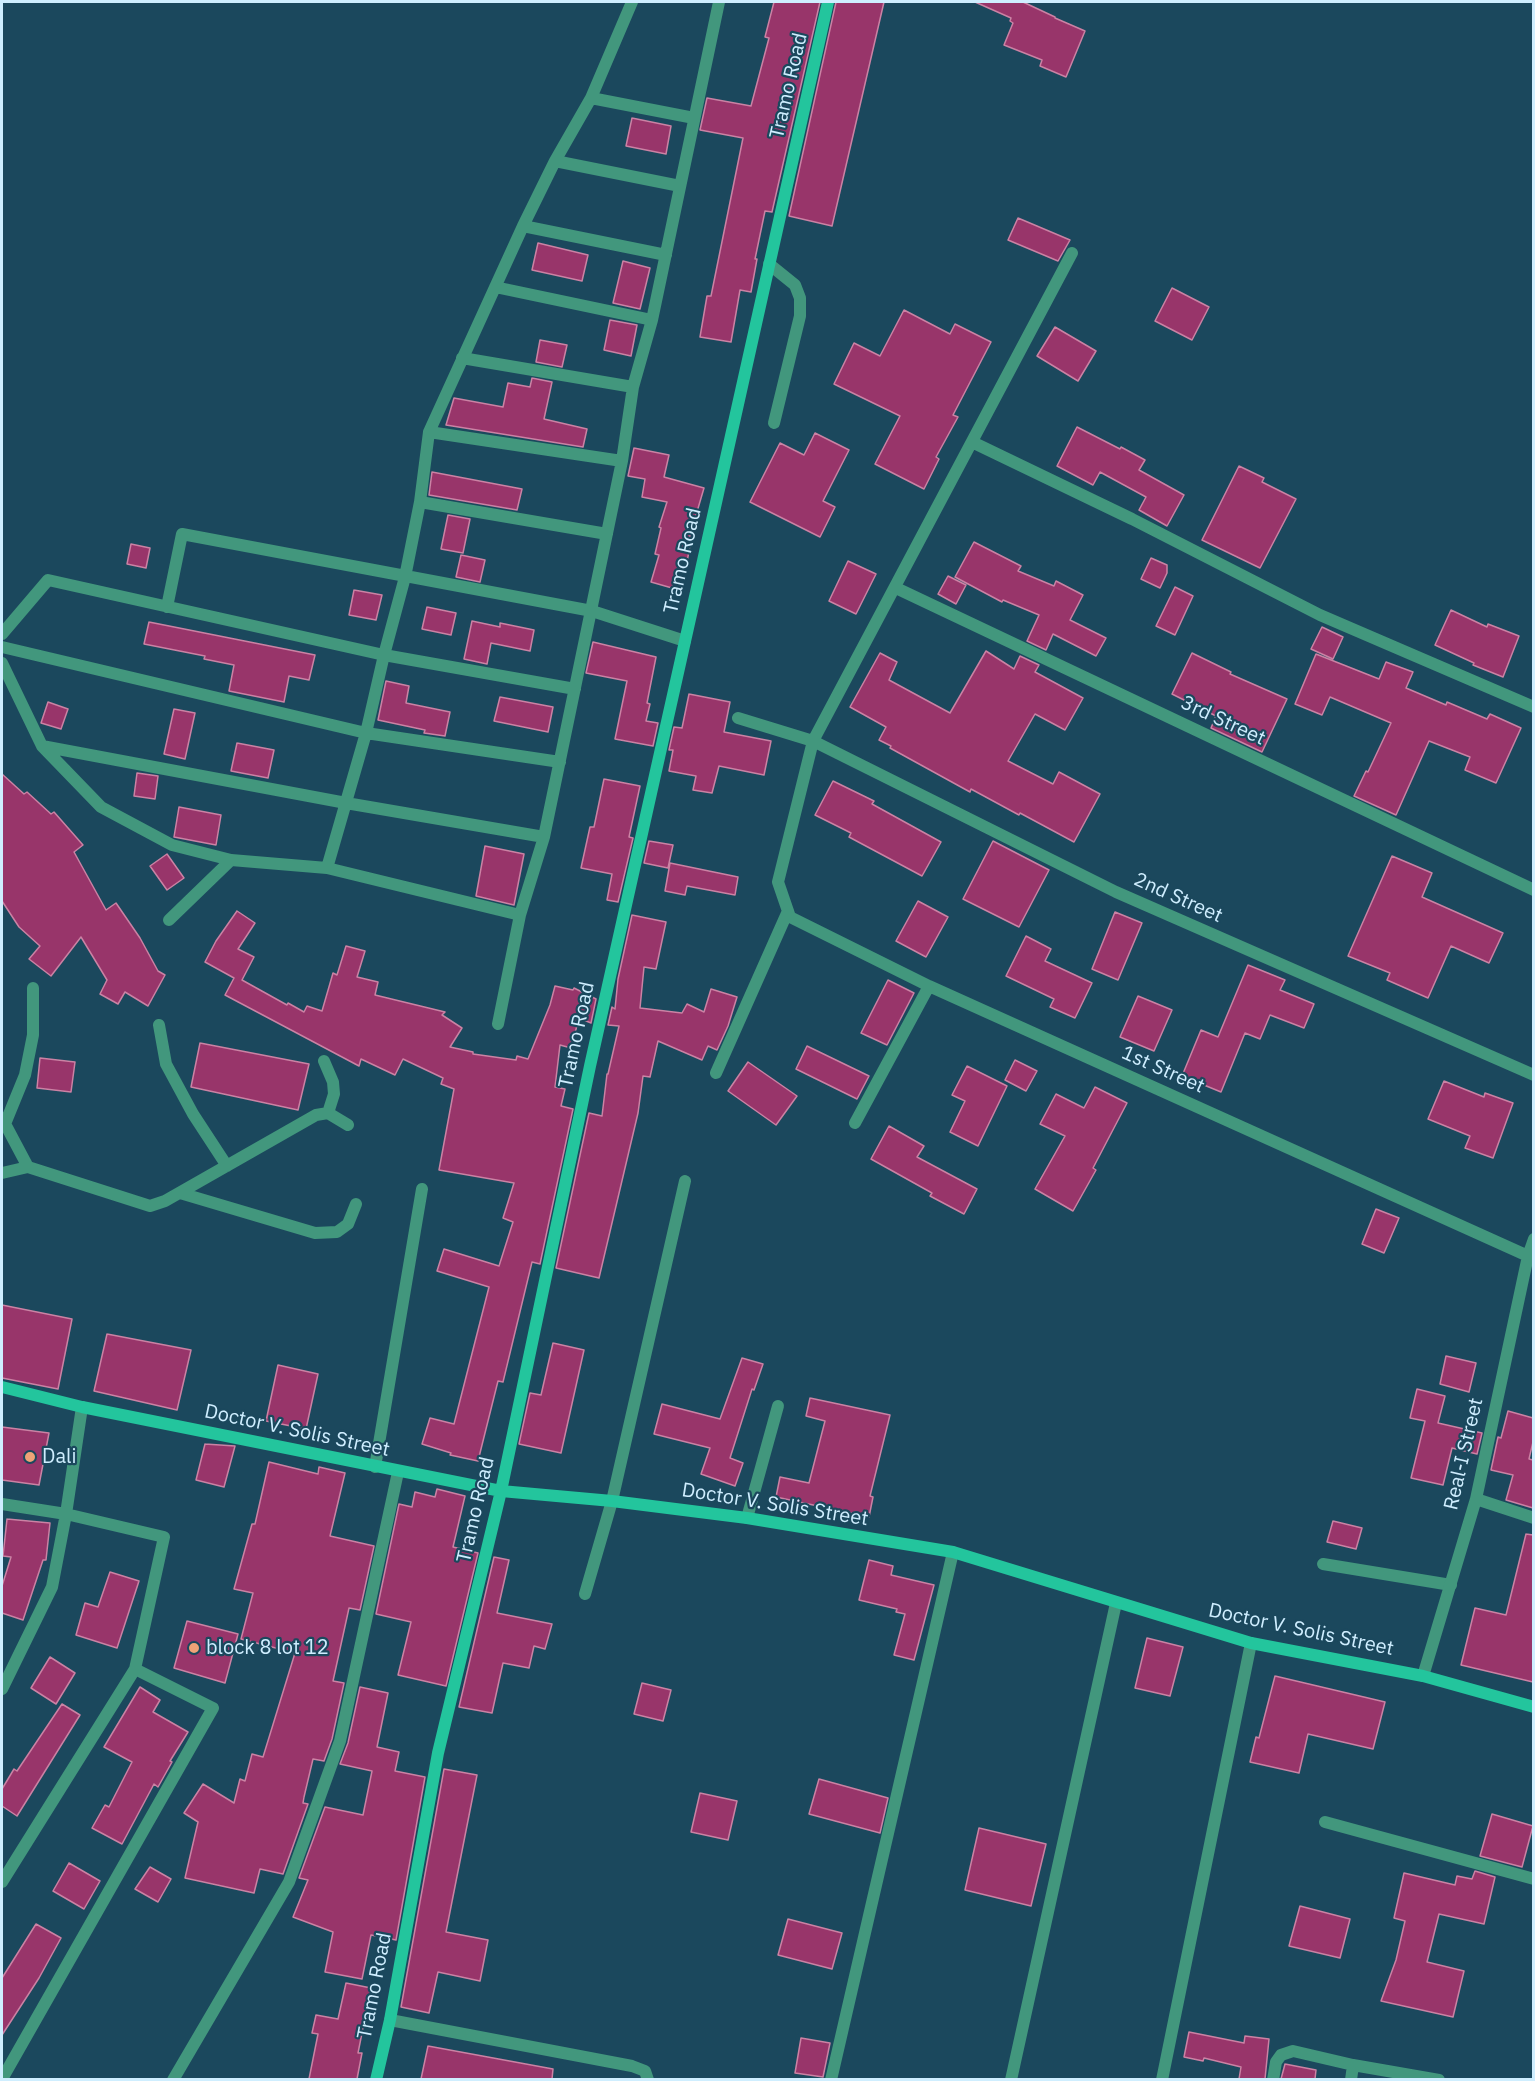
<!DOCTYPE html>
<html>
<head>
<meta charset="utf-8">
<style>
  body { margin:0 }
  #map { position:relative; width:1535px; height:2081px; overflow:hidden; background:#1b485d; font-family:"IBM Plex Sans",sans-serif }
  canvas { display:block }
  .frame { position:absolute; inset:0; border:3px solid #cfeeff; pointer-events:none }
</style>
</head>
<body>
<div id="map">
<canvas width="1535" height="2081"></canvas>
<div class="frame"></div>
</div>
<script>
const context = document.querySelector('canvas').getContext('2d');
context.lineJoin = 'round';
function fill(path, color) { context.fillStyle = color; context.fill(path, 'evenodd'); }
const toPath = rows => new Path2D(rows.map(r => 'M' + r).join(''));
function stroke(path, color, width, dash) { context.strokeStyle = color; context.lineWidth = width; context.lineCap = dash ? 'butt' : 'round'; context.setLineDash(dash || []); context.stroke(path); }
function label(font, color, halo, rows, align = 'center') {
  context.font = font + ' "IBM Plex Sans",sans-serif'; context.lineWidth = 4.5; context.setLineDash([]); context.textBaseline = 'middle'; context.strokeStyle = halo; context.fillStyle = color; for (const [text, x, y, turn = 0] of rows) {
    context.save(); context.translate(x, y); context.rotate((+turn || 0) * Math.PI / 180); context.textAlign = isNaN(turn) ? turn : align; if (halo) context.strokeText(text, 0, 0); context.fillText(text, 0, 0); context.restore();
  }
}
const building = toPath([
  [774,2,820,2,772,212,765,211,755,259,757,259,751,292,740,290,731,342,700,337,707,296,711,296,743,138,700,130,707,98,751,106,769,38,765,37,774,2],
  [836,2,884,2,832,226,789,216,836,2],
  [975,2,1023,2,1055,17,1055,18,1085,31,1066,77,1040,66,1042,60,1004,45,1013,23,1010,21,1011,18,975,2],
  [632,118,671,126,666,154,626,146,632,118],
  [1018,218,1070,240,1058,261,1008,240,1018,218],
  [538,243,588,255,582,281,532,270,538,243],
  [623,261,650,268,640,309,613,303,623,261],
  [1172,288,1209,307,1192,340,1155,321,1172,288],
  [904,310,950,334,955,324,991,342,953,415,958,417,936,457,939,459,924,489,875,464,900,416,834,384,854,343,880,356,904,310],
  [610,320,637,325,631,356,604,350,610,320],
  [1055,327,1096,351,1078,381,1037,356,1055,327],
  [540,340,567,345,562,367,536,362,540,340],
  [532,378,552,382,544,419,587,429,583,447,446,425,454,398,503,407,508,383,530,387,532,378],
  [1077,427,1120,449,1121,447,1145,460,1139,470,1184,495,1167,526,1139,510,1146,497,1100,472,1093,485,1057,466,1077,427],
  [815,433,849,450,823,501,835,507,820,537,750,502,780,443,804,455,815,433],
  [634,448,669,455,664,477,704,488,689,539,691,540,687,562,680,560,672,588,651,582,659,555,655,554,661,528,659,527,667,502,642,497,645,479,628,476,634,448],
  [1239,466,1264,478,1262,482,1296,499,1260,568,1202,540,1239,466],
  [432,472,522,489,517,510,429,495,432,472],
  [448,515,470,519,463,553,441,549,448,515],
  [974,542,1021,566,1018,571,1054,586,1056,581,1083,595,1070,620,1106,638,1096,656,1053,634,1046,650,1027,641,1039,615,1003,600,1002,602,955,577,974,542],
  [131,544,150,548,146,568,127,564,131,544],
  [461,555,485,560,480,582,456,577,461,555],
  [1151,558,1167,565,1167,573,1160,588,1141,579,1151,558],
  [848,561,876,574,856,614,829,601,848,561],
  [948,576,966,585,956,604,938,594,948,576],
  [1175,587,1193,596,1175,635,1156,626,1175,587],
  [354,590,382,595,376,620,349,615,354,590],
  [427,607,456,613,451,635,422,629,427,607],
  [1451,610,1487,627,1488,624,1519,636,1503,677,1473,665,1474,663,1435,645,1451,610],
  [472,621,500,627,500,623,534,630,530,651,491,643,487,664,464,659,472,621],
  [149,622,315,655,309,680,289,676,284,702,229,691,234,665,204,659,205,656,144,644,149,622],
  [1322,627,1343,637,1333,659,1311,649,1322,627],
  [593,642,656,657,647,703,650,704,646,721,658,723,653,746,615,739,627,681,586,673,593,642],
  [986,651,1014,669,1020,656,1039,665,1035,672,1083,698,1065,730,1035,714,1008,761,1053,784,1059,772,1100,794,1074,842,1020,813,1019,815,971,789,970,792,890,748,891,746,879,740,886,727,850,707,880,653,897,662,889,680,950,713,986,651],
  [1192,653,1231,672,1230,674,1287,699,1262,752,1211,728,1216,716,1172,694,1192,653],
  [1316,654,1379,679,1386,662,1413,672,1406,688,1446,705,1447,702,1487,719,1490,714,1521,728,1496,783,1465,770,1470,757,1429,741,1396,815,1354,796,1366,771,1368,772,1391,723,1330,697,1322,715,1295,704,1316,654],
  [386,681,409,686,406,703,450,712,445,736,424,733,425,730,378,720,386,681],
  [689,694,730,702,724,732,771,741,764,775,719,766,712,793,693,790,696,776,669,771,673,750,669,750,674,727,682,728,689,694],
  [500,697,553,707,548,732,494,721,500,697],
  [48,702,68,709,61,729,41,723,48,702],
  [174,709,195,713,185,759,164,754,174,709],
  [237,743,274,750,268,778,231,771,237,743],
  [137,773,158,776,155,799,134,796,137,773],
  [2,774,24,794,27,792,51,814,54,812,83,845,74,852,106,910,116,903,140,938,158,971,165,975,148,1006,125,992,118,1004,100,994,107,980,81,937,51,976,29,959,40,946,19,927,2,901,2,774],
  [604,779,640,786,629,837,633,838,618,902,607,900,612,874,581,868,590,827,594,827,604,779],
  [833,781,874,801,872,804,941,842,922,876,849,837,851,833,815,815,833,781],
  [179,807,221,815,216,845,174,837,179,807],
  [649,841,673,845,668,868,644,863,649,841],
  [993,841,1049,870,1019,927,963,899,993,841],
  [485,846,524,854,514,905,476,896,485,846],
  [167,854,184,878,167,890,150,866,167,854],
  [1392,856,1432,873,1422,897,1503,933,1489,963,1451,946,1428,998,1387,980,1390,973,1348,956,1392,856],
  [670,863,738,877,735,895,687,886,685,895,665,891,670,863],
  [918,901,948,917,926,957,896,941,918,901],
  [237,911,255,923,238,949,254,957,242,980,287,1005,288,1003,304,1012,307,1006,322,1011,333,973,337,975,346,946,365,951,357,977,378,982,375,995,445,1012,442,1015,462,1028,450,1047,473,1052,473,1054,516,1060,517,1056,528,1059,550,1005,555,986,573,990,574,988,596,999,591,1023,579,1018,571,1048,560,1045,555,1087,565,1089,561,1106,573,1109,540,1264,532,1262,503,1382,498,1381,478,1461,450,1455,451,1453,422,1444,430,1418,454,1424,489,1287,437,1271,444,1249,499,1266,513,1222,503,1218,514,1183,439,1170,454,1089,441,1084,443,1078,403,1059,395,1075,361,1059,359,1066,225,995,234,978,205,962,216,941,237,911],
  [1115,912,1142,923,1118,980,1092,969,1115,912],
  [632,915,666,922,656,969,644,967,640,1008,682,1013,687,1004,704,1012,711,989,737,997,728,1026,717,1050,708,1046,702,1060,658,1041,650,1077,643,1076,638,1113,599,1278,556,1268,589,1113,602,1116,607,1074,608,1074,619,1026,608,1025,612,1007,615,1009,618,979,632,915],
  [1026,936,1051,949,1045,961,1092,983,1075,1018,1050,1007,1054,999,1006,976,1026,936],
  [1248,965,1285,980,1280,990,1314,1004,1304,1028,1270,1015,1260,1039,1245,1033,1221,1092,1182,1076,1201,1030,1218,1037,1248,965],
  [888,980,914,993,887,1045,861,1033,888,980],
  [1138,996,1172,1010,1154,1051,1120,1037,1138,996],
  [200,1043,309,1064,298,1110,191,1087,200,1043],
  [807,1046,869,1076,857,1099,796,1069,807,1046],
  [40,1058,75,1062,71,1092,37,1088,40,1058],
  [1015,1060,1037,1071,1026,1091,1005,1080,1015,1060],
  [748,1062,797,1096,776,1125,728,1091,748,1062],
  [967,1066,1007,1086,978,1146,950,1132,965,1101,952,1095,967,1066],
  [1444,1081,1484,1097,1485,1093,1513,1103,1493,1158,1465,1148,1470,1136,1428,1119,1444,1081],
  [1095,1087,1127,1103,1093,1168,1096,1170,1073,1211,1035,1189,1065,1136,1040,1124,1056,1094,1084,1108,1095,1087],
  [889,1126,924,1146,917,1157,977,1189,964,1214,930,1196,932,1193,871,1159,889,1126],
  [1376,1209,1399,1218,1384,1253,1362,1244,1376,1209],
  [2,1305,72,1319,58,1389,2,1378,2,1305],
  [107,1334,191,1350,177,1410,94,1391,107,1334],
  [553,1343,584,1350,561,1453,519,1444,530,1393,541,1395,553,1343],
  [1446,1356,1476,1363,1469,1392,1440,1384,1446,1356],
  [742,1358,763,1364,754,1390,752,1389,730,1458,743,1463,735,1486,701,1474,710,1448,654,1434,662,1404,720,1419,742,1358],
  [278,1365,318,1374,306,1429,266,1421,278,1365],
  [1417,1389,1445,1396,1438,1423,1482,1433,1477,1454,1452,1448,1443,1485,1411,1478,1425,1421,1410,1418,1417,1389],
  [810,1398,890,1415,870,1496,873,1497,869,1517,776,1497,780,1477,809,1483,825,1421,806,1416,810,1398],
  [1508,1411,1533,1418,1533,1442,1529,1459,1533,1460,1533,1508,1506,1500,1513,1475,1491,1470,1498,1437,1501,1438,1508,1411],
  [2,1427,49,1433,39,1485,2,1480,2,1427],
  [205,1444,235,1446,224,1487,196,1480,205,1444],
  [269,1462,318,1474,319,1467,345,1473,330,1536,374,1546,360,1610,349,1608,333,1681,344,1683,332,1739,324,1761,313,1759,304,1797,303,1803,308,1804,283,1874,260,1869,254,1893,185,1878,198,1822,184,1813,203,1784,234,1803,240,1779,245,1781,252,1754,263,1757,295,1653,241,1639,253,1593,234,1589,252,1524,255,1524,269,1462],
  [437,1489,465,1496,453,1547,478,1553,446,1686,398,1675,411,1622,376,1614,399,1504,412,1507,415,1492,435,1497,437,1489],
  [7,1519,50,1523,46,1560,43,1560,23,1620,2,1613,2,1586,11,1557,3,1556,7,1519],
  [1333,1521,1362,1528,1356,1549,1327,1542,1333,1521],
  [1526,1534,1533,1535,1533,1682,1461,1665,1475,1608,1506,1615,1526,1534],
  [494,1557,509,1560,497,1613,552,1624,545,1649,534,1646,529,1668,503,1663,492,1713,459,1707,494,1557],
  [869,1560,893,1566,891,1575,934,1585,914,1660,894,1655,905,1614,896,1612,897,1609,859,1600,869,1560],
  [110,1572,139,1581,117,1648,76,1635,85,1603,98,1607,110,1572],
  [187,1621,238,1634,225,1683,174,1668,187,1621],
  [1147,1638,1183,1647,1170,1696,1135,1688,1147,1638],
  [50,1657,75,1673,56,1704,31,1688,50,1657],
  [1275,1676,1385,1702,1373,1749,1308,1734,1299,1773,1250,1762,1256,1737,1259,1738,1275,1676],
  [642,1683,671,1690,663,1721,634,1714,642,1683],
  [140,1687,160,1700,153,1712,188,1732,170,1761,172,1762,158,1787,154,1784,122,1844,92,1828,105,1805,109,1807,132,1762,104,1747,140,1687],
  [360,1687,388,1693,377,1747,399,1752,395,1771,425,1777,396,1940,371,1935,362,1979,325,1972,333,1932,293,1917,308,1880,299,1878,325,1807,363,1815,372,1771,340,1764,348,1743,360,1687],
  [62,1704,80,1715,17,1816,2,1806,2,1789,14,1769,17,1771,62,1704],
  [444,1769,477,1775,446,1932,488,1940,480,1981,438,1972,429,2013,401,2007,444,1769],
  [819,1779,888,1798,880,1833,809,1814,819,1779],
  [700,1793,737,1801,728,1840,691,1832,700,1793],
  [1492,1814,1533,1826,1522,1867,1480,1856,1492,1814],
  [979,1828,1046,1844,1031,1906,965,1890,979,1828],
  [69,1863,100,1881,84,1909,53,1891,69,1863],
  [150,1867,171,1879,158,1902,135,1889,150,1867],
  [1475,1871,1495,1877,1484,1924,1439,1914,1427,1962,1464,1971,1453,2017,1381,2001,1396,1960,1405,1921,1394,1918,1404,1873,1455,1885,1457,1876,1472,1879,1475,1871],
  [1300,1906,1350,1919,1340,1958,1289,1946,1300,1906],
  [788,1919,842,1933,832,1969,778,1955,788,1919],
  [36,1924,61,1938,39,1978,2,2035,2,1978,36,1924],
  [346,1983,371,1988,358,2053,362,2053,357,2079,309,2079,318,2034,312,2033,316,2015,338,2019,346,1983],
  [1189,2032,1244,2043,1245,2036,1269,2039,1265,2079,1239,2079,1241,2067,1204,2058,1203,2061,1184,2057,1189,2032],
  [801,2038,830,2043,823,2077,795,2073,801,2038],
  [428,2046,553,2069,552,2079,421,2079,428,2046],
  [1285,2064,1316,2070,1315,2079,1281,2079,1285,2064]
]);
const lane = toPath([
  [769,264,795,285,800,298,800,316,774,423],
  [747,1518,778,1406],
  [1323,1564,1451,1585]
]);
const street = toPath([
  [591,98,694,118],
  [555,161,680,186],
  [523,226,666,255],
  [1072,253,813,741,778,882,790,917,929,986,1528,1256],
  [495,287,652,320],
  [462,358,633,387],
  [429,432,622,461],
  [972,442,1132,519,1320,615,1534,707],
  [420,502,607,534],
  [896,588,1534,890],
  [167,607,182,534,592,611,685,641],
  [2,634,48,580,384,655,575,689],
  [2,647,366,733,560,762],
  [2,663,42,746,101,807,172,845,231,860,327,868,520,915],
  [738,718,813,741,1116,892,1534,1075],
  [42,746,346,803,544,837],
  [327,868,366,733,384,655,405,577,420,502,429,432,523,226,555,161,591,98,632,2],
  [169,920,231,860],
  [498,1024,520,915,544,837,622,461,633,387,652,320,719,2],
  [159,1025,166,1064,193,1114,227,1166],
  [324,1061,333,1082,334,1094,328,1113],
  [716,1073,788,911],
  [2,1118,28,1167],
  [855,1123,929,986],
  [5,1124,25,1075,33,1035,33,988],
  [2,1173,28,1167,150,1206,165,1201,316,1115,328,1113,348,1125],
  [180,1193,315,1233,337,1232,348,1224,356,1204],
  [375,1467,422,1189],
  [1476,1499,1534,1518],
  [2,1504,66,1514,164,1537,135,1669,2,1882],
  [585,1594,612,1501,685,1181],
  [1423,1676,1476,1499,1528,1256,1534,1239],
  [2,1689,52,1587,66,1514,82,1407],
  [1325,1822,1534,1879],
  [390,2020,632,2066,645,2071,648,2080],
  [1353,2065,1439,2080],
  [2,2079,213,1708,135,1669],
  [173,2080,289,1882,340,1741,398,1472],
  [831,2080,953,1552],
  [1011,2080,1116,1603],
  [1162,2080,1251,1643],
  [1273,2080,1276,2062,1281,2055,1293,2051,1353,2065,1351,2080]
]);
const secondary = toPath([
  [2,1387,82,1407,501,1491,612,1501,747,1518,953,1552,1251,1643,1423,1676,1534,1707],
  [376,2080,390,2020,438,1753,501,1491,590,1066,828,2]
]);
const markers = [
  [30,1457,6,"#efa377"],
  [194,1648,6,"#efa377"]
];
const streetNames = [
  ["Tramo Road",789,86,-77],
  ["Tramo Road",683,561,-77],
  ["3rd Street",1223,721,25],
  ["2nd Street",1178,898,24],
  ["Tramo Road",577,1035,-78],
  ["1st Street",1163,1070,24],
  ["Doctor V. Solis Street",297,1431,12],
  ["Real-I Street",1464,1454,-77],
  ["Doctor V. Solis Street",775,1505,9],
  ["Tramo Road",476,1510,-77],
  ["Doctor V. Solis Street",1301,1630,12],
  ["Tramo Road",375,1986,-79]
];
const poiNames = [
  ["Dali",42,1457],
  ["block 8 lot 12",206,1648]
];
fill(building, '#98356a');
stroke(building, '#cb82a4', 1.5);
stroke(lane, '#42977d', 12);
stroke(street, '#42977d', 12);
stroke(secondary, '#23c59d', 12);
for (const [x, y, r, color] of markers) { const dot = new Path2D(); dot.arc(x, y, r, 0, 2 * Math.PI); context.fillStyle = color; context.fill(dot); stroke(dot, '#1b485d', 2); }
label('20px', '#cfeeff', '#1b485d', streetNames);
label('20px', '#cfeeff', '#1b485d', poiNames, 'left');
</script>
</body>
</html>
